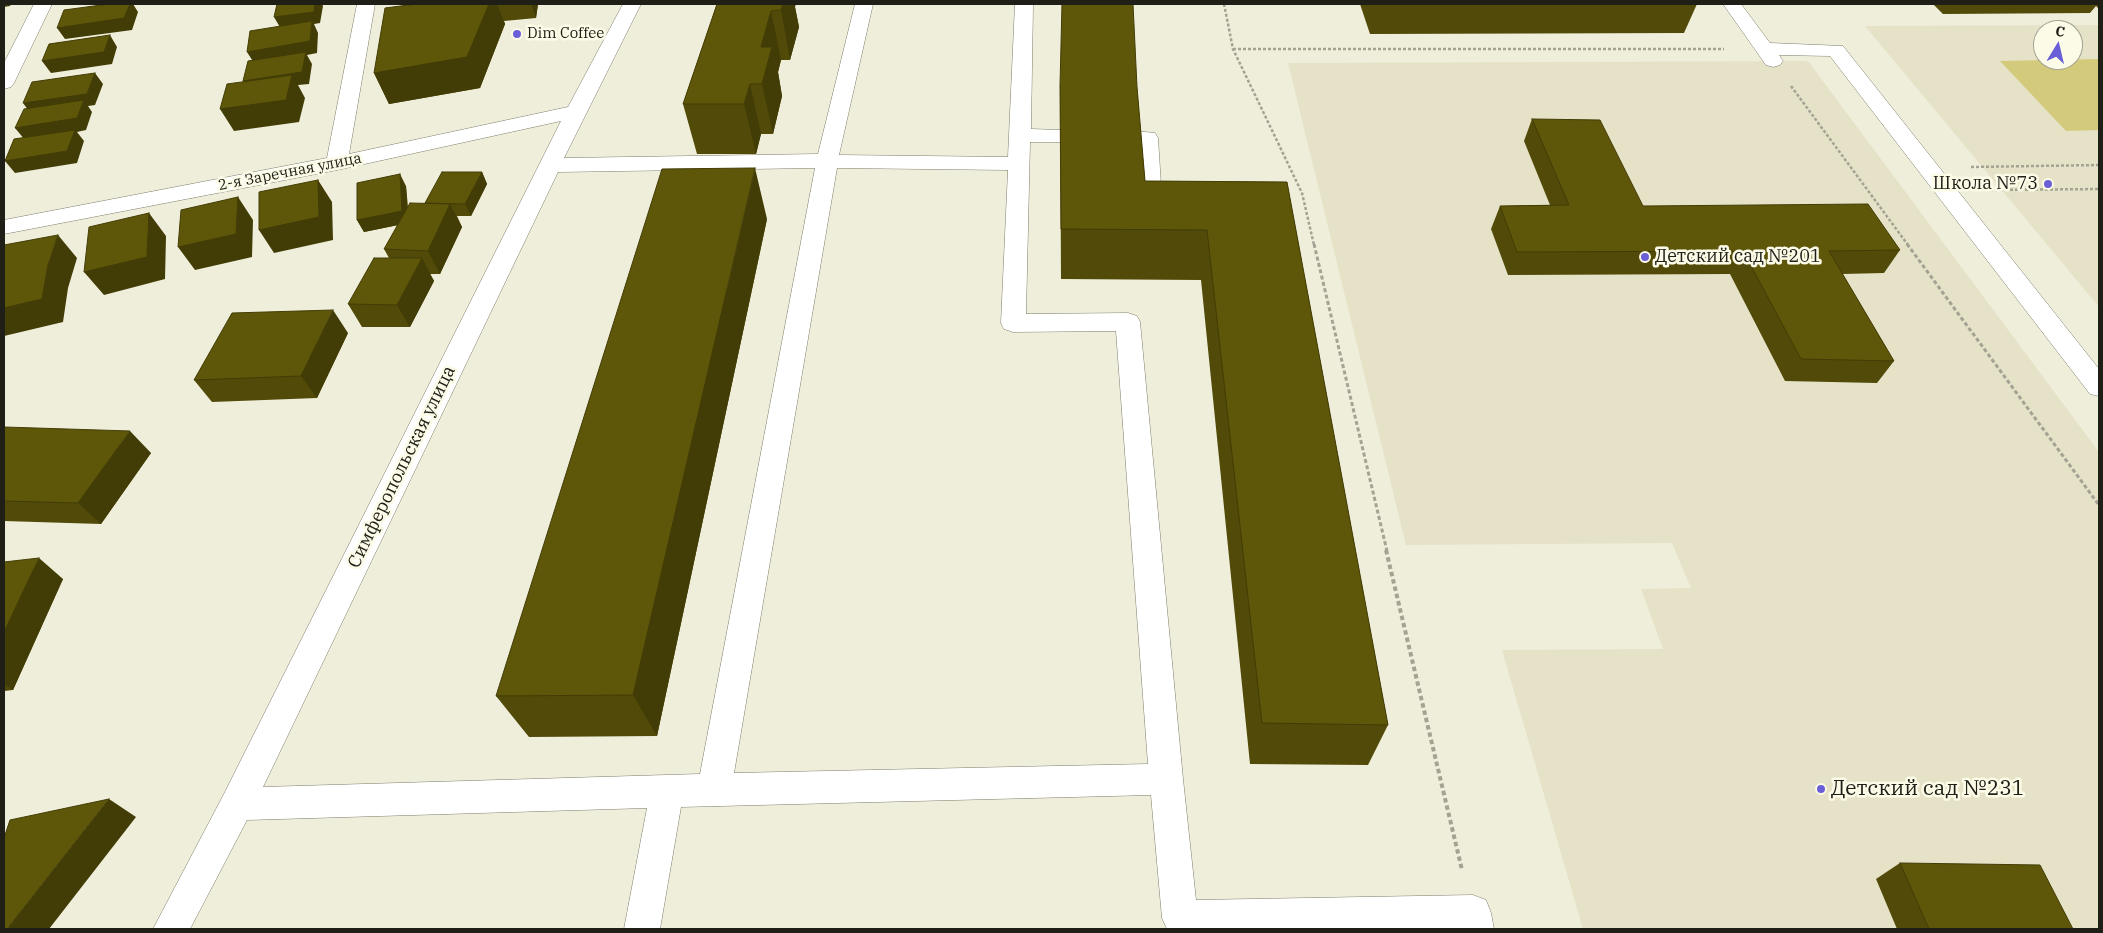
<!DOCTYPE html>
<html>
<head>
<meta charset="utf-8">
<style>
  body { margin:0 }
  #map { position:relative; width:2103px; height:933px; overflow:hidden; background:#efeeda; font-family:"IBM Plex Serif",serif }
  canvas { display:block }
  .frame { position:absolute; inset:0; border:5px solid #1f1e17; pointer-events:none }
  .north { position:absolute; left:2033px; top:20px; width:50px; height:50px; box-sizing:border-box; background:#fcfbe7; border:1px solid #a4a394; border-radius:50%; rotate:9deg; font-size:14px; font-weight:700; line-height:20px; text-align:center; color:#1f1e17 }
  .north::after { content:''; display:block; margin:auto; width:18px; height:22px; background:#6b5fd8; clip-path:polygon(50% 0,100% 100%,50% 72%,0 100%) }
</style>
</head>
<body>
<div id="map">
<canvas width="2103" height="933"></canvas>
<div class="frame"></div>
<div class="north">С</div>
</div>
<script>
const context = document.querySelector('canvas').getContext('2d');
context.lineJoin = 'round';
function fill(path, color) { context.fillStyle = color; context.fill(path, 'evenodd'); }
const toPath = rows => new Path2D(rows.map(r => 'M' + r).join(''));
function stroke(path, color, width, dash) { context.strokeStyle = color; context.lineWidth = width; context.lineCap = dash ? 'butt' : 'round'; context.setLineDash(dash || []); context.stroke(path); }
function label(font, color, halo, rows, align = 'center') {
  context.font = font + ' "IBM Plex Serif",serif'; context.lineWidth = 5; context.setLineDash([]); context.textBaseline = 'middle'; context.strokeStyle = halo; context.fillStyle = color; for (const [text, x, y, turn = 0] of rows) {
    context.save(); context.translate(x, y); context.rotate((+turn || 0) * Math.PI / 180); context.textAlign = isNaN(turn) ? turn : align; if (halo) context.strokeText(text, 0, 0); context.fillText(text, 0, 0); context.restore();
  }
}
const built = toPath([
  [2099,25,2099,307,1865,26],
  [2043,30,2073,30,2073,60,2043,60],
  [1808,61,2099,452,2099,929,1583,929,1502,650,1663,649,1641,589,1691,588,1672,543,1406,545,1288,63]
]);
const green = toPath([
  [2099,59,2099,130,2066,131,2000,61]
]);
const pathFar2 = toPath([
  [1224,4,1233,49,1302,193,1314,245],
  [1233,49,1724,49],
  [1791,86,1908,245],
  [1971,167,2099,165],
  [1990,190,2099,189]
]);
const pathFar1 = toPath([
  [1314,244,1387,551],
  [1907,244,2099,505]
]);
const path = toPath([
  [1386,550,1462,870]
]);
const minor = toPath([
  [34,4,52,4,14,83,11,87,4,89,4,63,34,4],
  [357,4,375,4,349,154,568,107,623,4,641,4,564,158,818,154,855,4,873,4,839,155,1008,157,1015,4,1033,4,1031,129,1060,130,1067,132,1071,136,1067,140,1060,142,1030,142,1026,314,1128,313,1137,316,1140,322,1183,779,1196,900,1473,895,1486,900,1491,913,1494,929,1167,929,1162,918,1151,795,681,807,660,929,624,929,647,808,247,820,190,929,153,929,225,792,561,121,337,170,4,234,4,220,327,158,357,4],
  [815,168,700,774,263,787,558,172,815,168],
  [837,168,1008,170,1001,323,1004,329,1013,332,1116,331,1148,764,734,773,837,168],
  [1723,4,1741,4,1770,43,1843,46,2099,369,2099,396,2090,394,1830,56,1779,55,1783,61,1780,65,1773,67,1766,65,1723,4],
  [1134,131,1155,133,1158,138,1163,217,1160,222,1152,224,1144,222,1141,217,1137,144,1126,142,1123,137,1126,132,1134,131]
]);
const wall = toPath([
  [407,4,538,4,536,18,504,21,505,24,480,88,389,104,374,73,408,5],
  [717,4,795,7,799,27,790,60,781,60,778,72,782,96,773,134,761,134,756,154,697,154,683,104],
  [1360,4,1697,4,1684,33,1370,34],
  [1933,4,2099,4,2099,9,2096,6,2090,13,1943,14],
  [1060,86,1137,87,1145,181,1287,182,1388,725,1368,765,1250,764,1201,280,1061,279],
  [1532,119,1643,206,1900,250,1884,273,1842,274,1894,361,1877,383,1785,381,1730,274,1508,275,1491,229,1500,206,1550,205,1524,141],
  [482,172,487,184,471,216,457,216,462,227,440,274,430,274,434,281,410,327,362,327,348,304,389,258,384,249,398,225,364,232,357,220,406,186,408,207,425,203],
  [767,219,657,736,529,737,496,696],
  [348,333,317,398,212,402,194,380],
  [4,427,151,453,101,524,4,521],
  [4,562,63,579,13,690,4,691],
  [1900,863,2073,929,1897,929,1876,879]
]);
const shadedWall = toPath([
  [4,4,11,4,10,6,4,7],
  [130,4,133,4,138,12,132,30,65,39,57,28],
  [315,4,322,4,323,6,320,23,314,24,318,33,317,53,307,55,312,64,309,84,298,85,305,98,299,122,234,131,220,109,251,92,243,81,254,63,247,52,281,29,274,17],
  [489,4,497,4,505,24,480,88,389,104,374,73],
  [531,4,538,4,536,18],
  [783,4,796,4,795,7,799,27,790,60,781,10],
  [771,11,781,60,778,72,782,96,773,134,762,84,761,47],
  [110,35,117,47,112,64,51,73,42,61],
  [95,73,103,84,95,105,88,106,92,112,86,130,77,132,84,141,77,163,15,173,5,161,25,140,15,128,32,115,23,103],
  [750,84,761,134,756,154,744,104],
  [755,168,767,219,657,736,633,695],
  [482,172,487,184,471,216,465,204],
  [400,174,406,186,408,223,364,232,357,220],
  [318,180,332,202,333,240,274,253,259,230],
  [238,197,253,220,252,257,195,270,178,247],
  [450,204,462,227,440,274,428,251],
  [149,213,166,236,165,279,104,295,84,272],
  [58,235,77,258,68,288,63,322,4,336,4,308,48,265],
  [422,258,434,281,410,327,397,305],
  [333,310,348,333,317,398,301,376],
  [130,431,151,453,101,524,78,503],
  [39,558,63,579,13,690,4,684,4,632],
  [109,799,136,817,49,929,7,929]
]);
const building = toPath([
  [109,4,130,4,124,18,57,28,64,10,109,4],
  [277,4,315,4,314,12,274,17,277,4],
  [416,4,489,4,467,57,374,73,385,8,416,4],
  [717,4,783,4,781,10,771,11,761,47,772,47,762,84,750,84,744,104,683,104,717,4],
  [1062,4,1133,4,1137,87,1145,181,1287,182,1388,725,1262,723,1207,230,1061,229,1060,86,1062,4],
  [312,21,310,41,247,52,250,31,312,21],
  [110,35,104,52,42,61,49,44,110,35],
  [306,52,302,72,243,81,248,61,306,52],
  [95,73,87,94,23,103,32,82,95,73],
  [292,75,286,100,220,109,227,84,292,75],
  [84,100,77,118,15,128,24,109,84,100],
  [1532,119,1600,120,1643,206,1868,204,1900,250,1829,251,1894,361,1801,359,1743,251,1517,252,1500,206,1569,205,1532,119],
  [75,130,67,151,5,161,14,139,75,130],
  [755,168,633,695,496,696,662,169,755,168],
  [442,172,482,172,465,204,425,203,442,172],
  [400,174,402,211,357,220,357,183,400,174],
  [318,180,319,217,259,230,259,192,318,180],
  [238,197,236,234,178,247,181,210,238,197],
  [410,203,450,204,428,251,384,249,410,203],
  [149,213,147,257,84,272,89,227,149,213],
  [58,235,48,265,42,299,4,308,4,245,58,235],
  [374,258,422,258,397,305,348,304,374,258],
  [333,310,301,376,194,380,232,313,333,310],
  [4,427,130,431,78,503,4,501,4,427],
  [39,558,4,632,4,562,39,558],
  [109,799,7,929,4,929,4,838,10,820,109,799],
  [1900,863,2040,865,2073,929,1929,929,1900,863]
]);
const markers = [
  [517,34,5,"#6b5fd8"],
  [2048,184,5,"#6b5fd8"],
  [1645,257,5,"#6b5fd8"],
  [1821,789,5,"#6b5fd8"]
];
const farPoinames = [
  ["Dim Coffee",527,34]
];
const farStreetnames = [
  ["2-я Заречная улица",290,172,-11]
];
const poiNames = [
  ["Школа №73",2038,184],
  ["Детский сад №201",1655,257,"left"]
];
const streetNames = [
  ["Симферопольская улица",402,467,-64]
];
const nearPoinames = [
  ["Детский сад №231",1831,789]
];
fill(built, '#e5e2c7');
fill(green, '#d3cb7b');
stroke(minor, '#7e7d6c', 1);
stroke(pathFar2, '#a3a293', 2.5, [3, 2]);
stroke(pathFar1, '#a3a293', 3, [4, 2.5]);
stroke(path, '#a3a293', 4, [4.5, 3]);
fill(minor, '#fff');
fill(wall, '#514a08');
fill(shadedWall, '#423c06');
fill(building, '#5e5609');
stroke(building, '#423c06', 1);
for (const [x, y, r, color] of markers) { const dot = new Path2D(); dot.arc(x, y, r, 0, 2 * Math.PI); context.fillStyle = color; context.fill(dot); stroke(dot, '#fcfbe7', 2); }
label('15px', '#1f1e17', '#fcfbe7', farPoinames, 'left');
label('15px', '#1f1e17', '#fcfbe7', farStreetnames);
label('18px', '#1f1e17', '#fcfbe7', poiNames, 'right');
label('18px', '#1f1e17', '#fcfbe7', streetNames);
label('21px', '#1f1e17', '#fcfbe7', nearPoinames, 'left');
</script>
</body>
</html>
